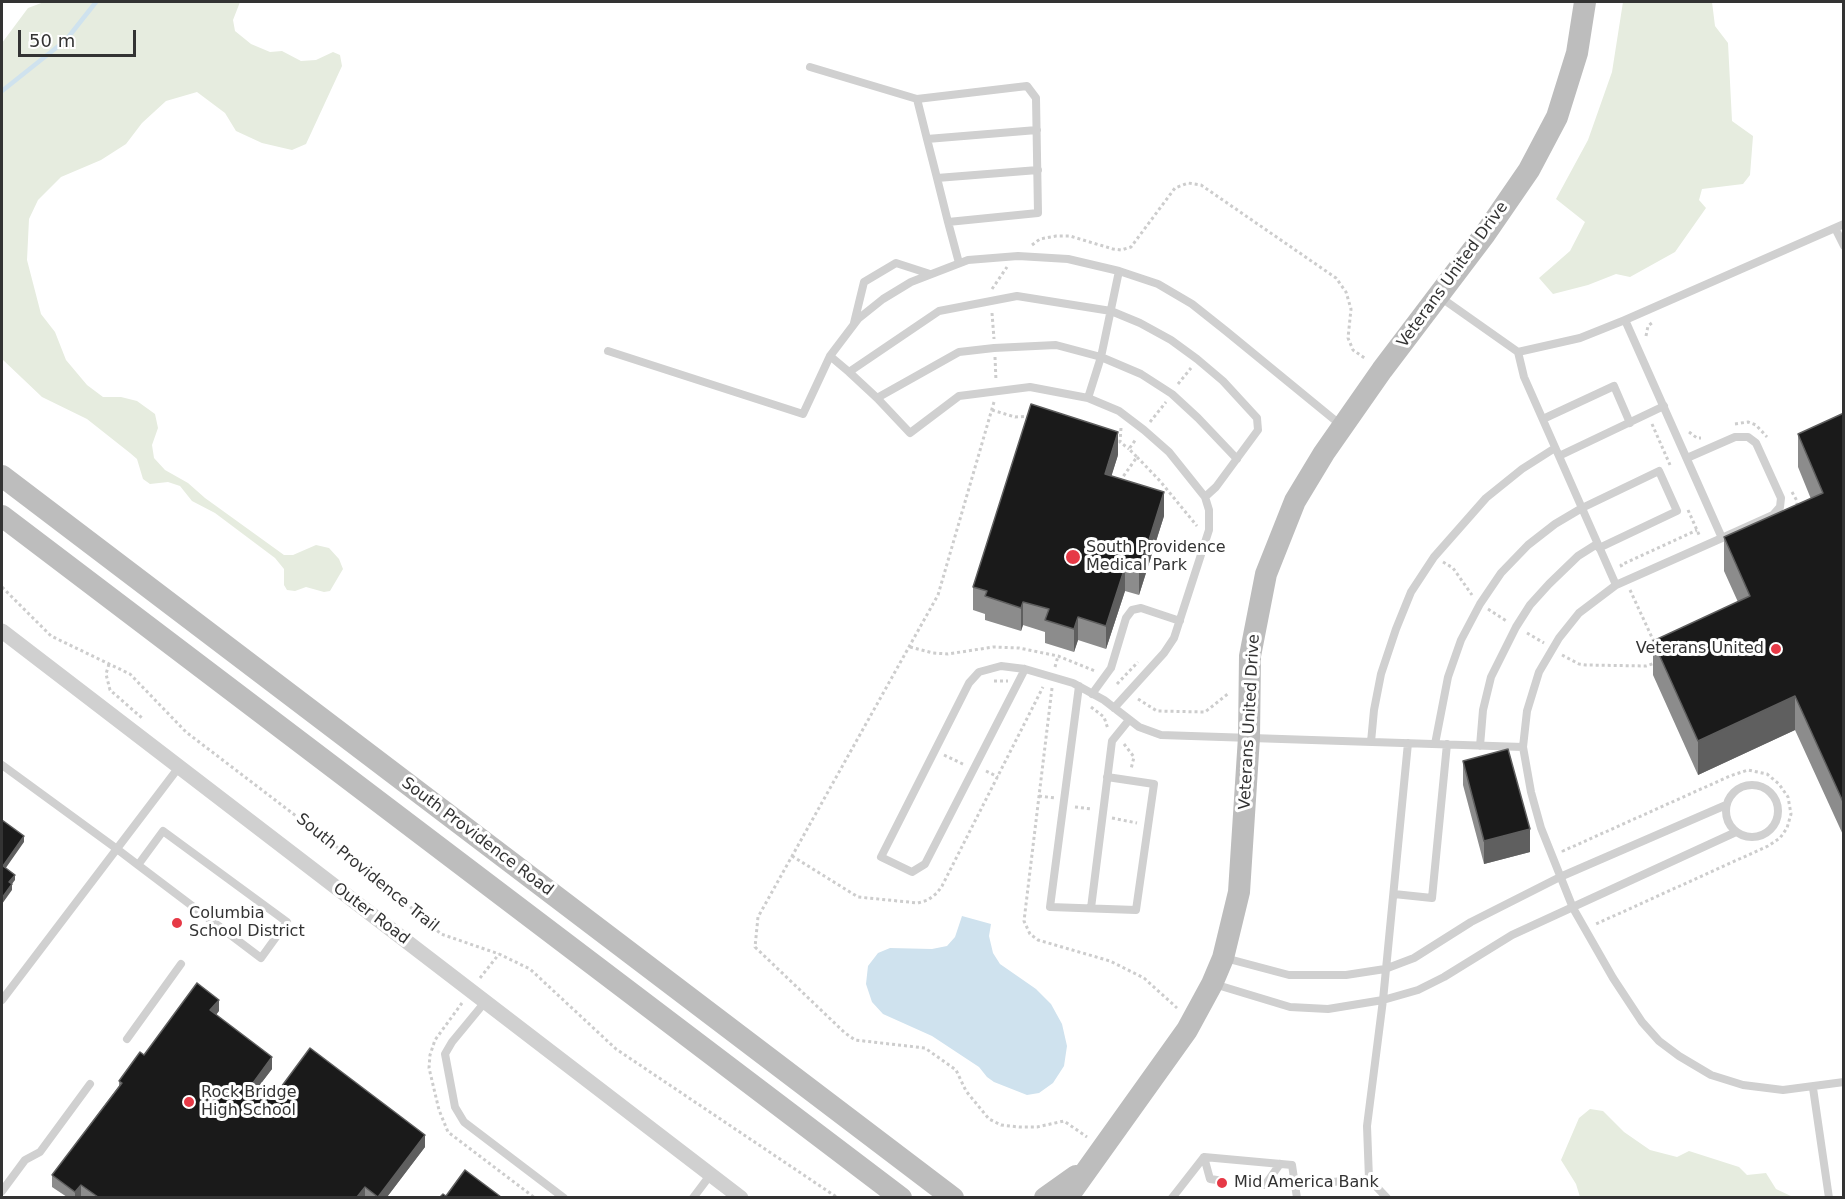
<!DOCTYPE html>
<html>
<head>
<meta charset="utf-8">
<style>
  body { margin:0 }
  #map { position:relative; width:1845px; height:1199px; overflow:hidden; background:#fff; font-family:"DejaVu Sans",sans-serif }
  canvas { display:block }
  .frame { position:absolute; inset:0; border:3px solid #333; pointer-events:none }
  .scale { position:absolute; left:18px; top:30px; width:118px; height:27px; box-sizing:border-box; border:3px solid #333; border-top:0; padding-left:8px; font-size:18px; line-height:21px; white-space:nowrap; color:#333; -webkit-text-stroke:4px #fff; paint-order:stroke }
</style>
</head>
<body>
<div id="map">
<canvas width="1845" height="1199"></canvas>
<div class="frame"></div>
<div class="scale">50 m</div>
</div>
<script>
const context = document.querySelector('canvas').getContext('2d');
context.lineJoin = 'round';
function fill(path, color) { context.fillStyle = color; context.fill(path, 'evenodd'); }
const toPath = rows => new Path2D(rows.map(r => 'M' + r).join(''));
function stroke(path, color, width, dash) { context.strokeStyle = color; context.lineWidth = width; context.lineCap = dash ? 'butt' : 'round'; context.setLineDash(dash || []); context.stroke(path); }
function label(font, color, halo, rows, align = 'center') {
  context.font = font + ' "DejaVu Sans",sans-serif'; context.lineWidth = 6; context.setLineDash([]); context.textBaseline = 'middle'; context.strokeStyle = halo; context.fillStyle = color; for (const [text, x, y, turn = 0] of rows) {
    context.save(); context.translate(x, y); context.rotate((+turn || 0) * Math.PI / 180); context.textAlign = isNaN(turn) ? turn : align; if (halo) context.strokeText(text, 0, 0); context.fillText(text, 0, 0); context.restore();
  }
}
const green = toPath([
  [44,2,240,2,233,20,235,31,251,44,270,52,282,51,301,61,316,60,333,52,340,55,342,66,306,144,292,150,262,143,236,131,225,113,197,92,166,101,142,123,126,144,101,160,61,177,38,200,29,219,27,260,41,314,55,332,66,360,87,385,103,397,121,397,137,401,155,414,158,428,152,445,154,458,165,470,188,483,205,498,284,555,293,555,316,545,329,548,339,559,343,569,330,591,324,592,306,587,295,591,287,590,284,585,284,569,275,558,215,513,192,501,180,486,168,482,150,484,143,479,137,459,130,453,87,419,42,397,2,359,2,43,28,8],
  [1623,2,1712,2,1715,26,1728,43,1732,121,1753,136,1750,175,1743,184,1702,189,1699,200,1706,208,1675,252,1630,277,1616,274,1588,285,1553,294,1539,278,1570,251,1585,222,1556,199,1588,140,1612,72],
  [1590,1109,1603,1111,1624,1132,1650,1150,1677,1157,1689,1151,1739,1167,1747,1175,1766,1173,1776,1189,1793,1197,1580,1197,1576,1184,1561,1160,1579,1118]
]);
const water = toPath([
  [962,916,991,924,989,936,993,953,1000,964,1036,989,1051,1004,1062,1024,1067,1046,1064,1066,1053,1083,1039,1093,1027,1095,994,1082,987,1077,979,1067,932,1036,883,1014,872,1002,866,984,868,966,878,953,890,948,932,949,947,946,955,937]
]);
const stream = toPath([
  [2,91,66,40,96,2]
]);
const path = toPath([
  [1032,245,1040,239,1056,236,1070,236,1113,249,1121,250,1131,247,1175,188,1188,183,1201,185,1336,278,1346,292,1351,309,1348,338,1353,350,1366,359],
  [992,289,1007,267],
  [992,313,994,339],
  [1646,336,1648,326,1653,322],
  [995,357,996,381],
  [1178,384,1191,368],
  [994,402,938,595,758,917,755,947,845,1033,855,1040,925,1048,956,1070,966,1091,989,1119,1001,1125,1019,1127,1037,1127,1064,1121,1087,1137],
  [992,410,1015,417,1031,416],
  [1150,422,1166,402],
  [1652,424,1670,465],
  [1735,424,1748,422,1756,425,1767,437],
  [1121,428,1120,442,1129,449],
  [1689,432,1697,438,1701,438],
  [1137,457,1160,481,1197,526],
  [1120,481,1137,457,1129,449,1136,439],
  [1792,492,1797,501,1797,508],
  [1688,510,1700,537],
  [1443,562,1453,568,1472,595],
  [1622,567,1621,565,1697,530],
  [2,587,51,636,130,674,186,732,376,877,441,934,499,954,530,969,616,1049,838,1198],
  [1630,590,1655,644],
  [1488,609,1508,622],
  [1527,633,1544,643],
  [910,647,933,653,948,654,993,647,1019,648,1058,656,1095,671],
  [1562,655,1579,664,1586,665,1646,666,1655,663],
  [109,664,106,674,110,690,142,718],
  [1055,667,1058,656],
  [994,681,1008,681],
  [1117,684,1138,662],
  [1052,688,1024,921,1030,934,1038,940,1110,961,1144,978,1177,1008],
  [1138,699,1157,711,1205,712,1229,693],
  [1091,707,1104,717,1108,729],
  [1124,744,1134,757,1131,769],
  [944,755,965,765],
  [986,771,998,777],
  [1039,796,1055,798],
  [1075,807,1092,809],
  [1112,818,1137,823],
  [1563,850,1563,851,1730,776,1748,770,1767,774,1779,784,1788,797,1791,814,1787,828,1780,838,1768,846,1596,924],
  [792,856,858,897,918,903,928,900,937,893,942,886,1043,687],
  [480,978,499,954],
  [462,1003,435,1040,430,1055,429,1068,439,1110,448,1132,535,1198]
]);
const lane = toPath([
  [810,67,917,99],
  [927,139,1037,130],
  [937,178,1038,170],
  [948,222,1038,213,1036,98,1027,86,917,99,927,139,937,178,948,222,959,263],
  [1835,228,1844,246],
  [1440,297,1518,352,1580,338,1625,320,1844,224],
  [1625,320,1722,538,1616,585,1579,613,1559,638,1539,672,1527,711,1523,747,1531,792,1541,828,1573,908,1613,978,1642,1022,1659,1041,1679,1056,1711,1075,1743,1085,1783,1090,1844,1082],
  [854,323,864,282,896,263,930,274],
  [608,351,803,414,830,356,858,319,883,299,911,282,968,260,1018,256,1068,259,1119,271,1158,284,1192,304,1226,331,1342,426],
  [1518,352,1524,377,1616,585],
  [830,356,849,372],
  [877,398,959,352,994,348,1056,345,1101,357,1141,374,1172,394,1198,418,1237,459],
  [1088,398,1101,357,1119,271],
  [1543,419,1614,386,1630,423],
  [1559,456,1664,406],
  [1687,458,1735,437,1748,437,1756,443,1781,498,1780,507,1773,515,1722,538],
  [1025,669,925,864,912,872,881,857,969,683,979,672,1001,666,1025,669,1073,683,1104,700,1139,727,1161,735,1523,747],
  [1079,686,1050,907,1136,910,1154,784,1107,777],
  [1092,694,1111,668,1126,618,1132,610,1141,608,1180,621],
  [1114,708,1164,653,1174,638,1209,530,1209,510,1205,497,1216,487,1258,430,1257,418,1223,381,1197,359,1171,340,1140,323,1111,311,1017,296,939,311,849,372,877,398,910,433,959,396,1030,387,1088,398,1119,411,1144,430,1169,452,1205,497],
  [1371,742,1374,710,1381,674,1396,629,1411,592,1434,557,1486,498,1522,469,1555,448],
  [1435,744,1448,677,1461,640,1480,604,1501,573,1528,545,1555,524,1582,508,1659,471,1677,511,1599,548],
  [1480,746,1483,710,1491,677,1516,627,1530,605,1549,584,1578,556,1597,544],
  [2,765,117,849,138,865,261,958,287,922,163,831,138,865],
  '1726 811a26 26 0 1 1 52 0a26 26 0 1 1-52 0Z',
  [1394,894,1432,898,1447,744],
  [1091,908,1112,741,1129,720],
  [1225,958,1289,975,1346,975,1385,969,1414,958,1471,922,1560,877,1726,805],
  [1214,984,1290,1007,1328,1009,1383,1000,1418,990,1444,977,1512,935,1736,832],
  [2,1000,179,767],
  [485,1002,452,1042,445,1054,455,1107,464,1122,564,1198],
  [127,1039,181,964],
  [1813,1088,1829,1198],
  [1204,1157,1210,1179,1217,1180],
  [1369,1179,1367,1126,1383,1000,1408,743],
  [1248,1184,1265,1185,1280,1164],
  [1295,1185,1369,1179,1387,1198],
  [2,1191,25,1160,40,1152,90,1084],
  [693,1198,711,1174],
  [1172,1198,1204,1157,1292,1165,1297,1198]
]);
const street = toPath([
  [2,631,741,1198]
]);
const secondary = toPath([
  [2,476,953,1198],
  [2,516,901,1198],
  [1045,1198,1076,1176],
  [1067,1198,1187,1030,1212,984,1223,958,1239,892,1249,737,1250,656,1266,574,1295,501,1324,453,1382,370,1485,234,1529,170,1557,117,1577,53,1585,2]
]);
const wall = toPath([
  [1844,413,1844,837,1795,730,1698,775,1653,675,1653,641,1738,602,1724,571,1724,537,1811,499,1798,467,1798,434],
  [1118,455,1111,476,1164,516,1139,595,1125,591,1106,649,1078,640,1074,652,1045,643,1045,632,1023,625,1021,631,985,620,985,614,973,610,973,587],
  [1463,761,1530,852,1484,864,1463,785],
  [219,1011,216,1015,272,1069,258,1087,273,1098,425,1147,387,1197,67,1197,52,1187,52,1175,119,1086,119,1081]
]);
const shadedWall = toPath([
  [1118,432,1118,455,1105,497,1105,474],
  [1164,492,1164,516,1139,595,1139,572],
  [1125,567,1125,591,1106,649,1106,626],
  [1023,602,1023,625,1021,631,1021,608],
  [1078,617,1078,640,1074,652,1074,629],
  [1795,696,1795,730,1698,775,1698,741],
  [1530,829,1530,852,1484,864,1484,841],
  [24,836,24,842,3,872,3,866],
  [15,875,15,880,9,888,9,882],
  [12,884,12,890,2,904,2,898],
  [219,1000,219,1011,210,1022,210,1010],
  [272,1057,272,1069,253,1094,253,1083],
  [425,1135,425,1147,387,1197,378,1197],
  [81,1185,81,1197,75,1197,75,1192],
  [365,1187,365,1197,357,1197]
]);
const building = toPath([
  [1031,404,1118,432,1105,474,1164,492,1139,572,1125,567,1106,626,1078,617,1074,629,1045,620,1049,609,1023,602,1021,608,985,596,987,591,973,587,1031,404],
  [1844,413,1844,804,1795,696,1698,741,1653,641,1750,596,1724,537,1823,493,1798,434,1844,413],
  [1508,749,1530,829,1484,841,1463,761,1508,749],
  [2,820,24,836,3,866,15,875,9,882,12,884,2,898,2,820],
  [197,983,219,1000,210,1010,272,1057,253,1083,273,1098,310,1048,425,1135,378,1197,365,1187,357,1197,98,1197,81,1185,75,1192,52,1175,122,1083,119,1081,140,1052,144,1055,197,983],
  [465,1170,501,1197,440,1197,443,1194,446,1196,465,1170]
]);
const markers = [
  [1073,557,8,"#e63946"],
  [1776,649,6,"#e63946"],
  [177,923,6,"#e63946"],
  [189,1102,6,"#e63946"],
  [1222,1183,6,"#e63946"]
];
const streetNames = [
  ["Veterans United Drive",1453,275,-54],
  ["Veterans United Drive",1250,722,-87],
  ["South Providence Road",477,837,37],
  ["South Providence Trail",367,873,39],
  ["Outer Road",371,914,37]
];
const poiNames = [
  ["South Providence",1086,548],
  ["Medical Park",1086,566],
  ["Veterans United",1764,649,"right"],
  ["Columbia",189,914],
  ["School District",189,932],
  ["Rock Bridge",201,1093],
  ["High School",201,1111],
  ["Mid America Bank",1234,1183]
];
fill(green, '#e6ecdf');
fill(water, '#cfe2ee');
stroke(stream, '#cfe2ee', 4.5);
stroke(path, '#cdcdcd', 3, [3, 3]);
stroke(lane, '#d0d0d0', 8);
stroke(street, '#d0d0d0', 15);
stroke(secondary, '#bdbdbd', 22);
fill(wall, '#8c8c8c');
fill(shadedWall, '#5f5f5f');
fill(building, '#1a1a1a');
stroke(building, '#5f5f5f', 1.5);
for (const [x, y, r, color] of markers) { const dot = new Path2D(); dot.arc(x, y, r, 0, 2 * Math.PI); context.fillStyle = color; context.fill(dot); stroke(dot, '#fff', 2); }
label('16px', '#333', '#fff', streetNames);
label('16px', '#333', '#fff', poiNames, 'left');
</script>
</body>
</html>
